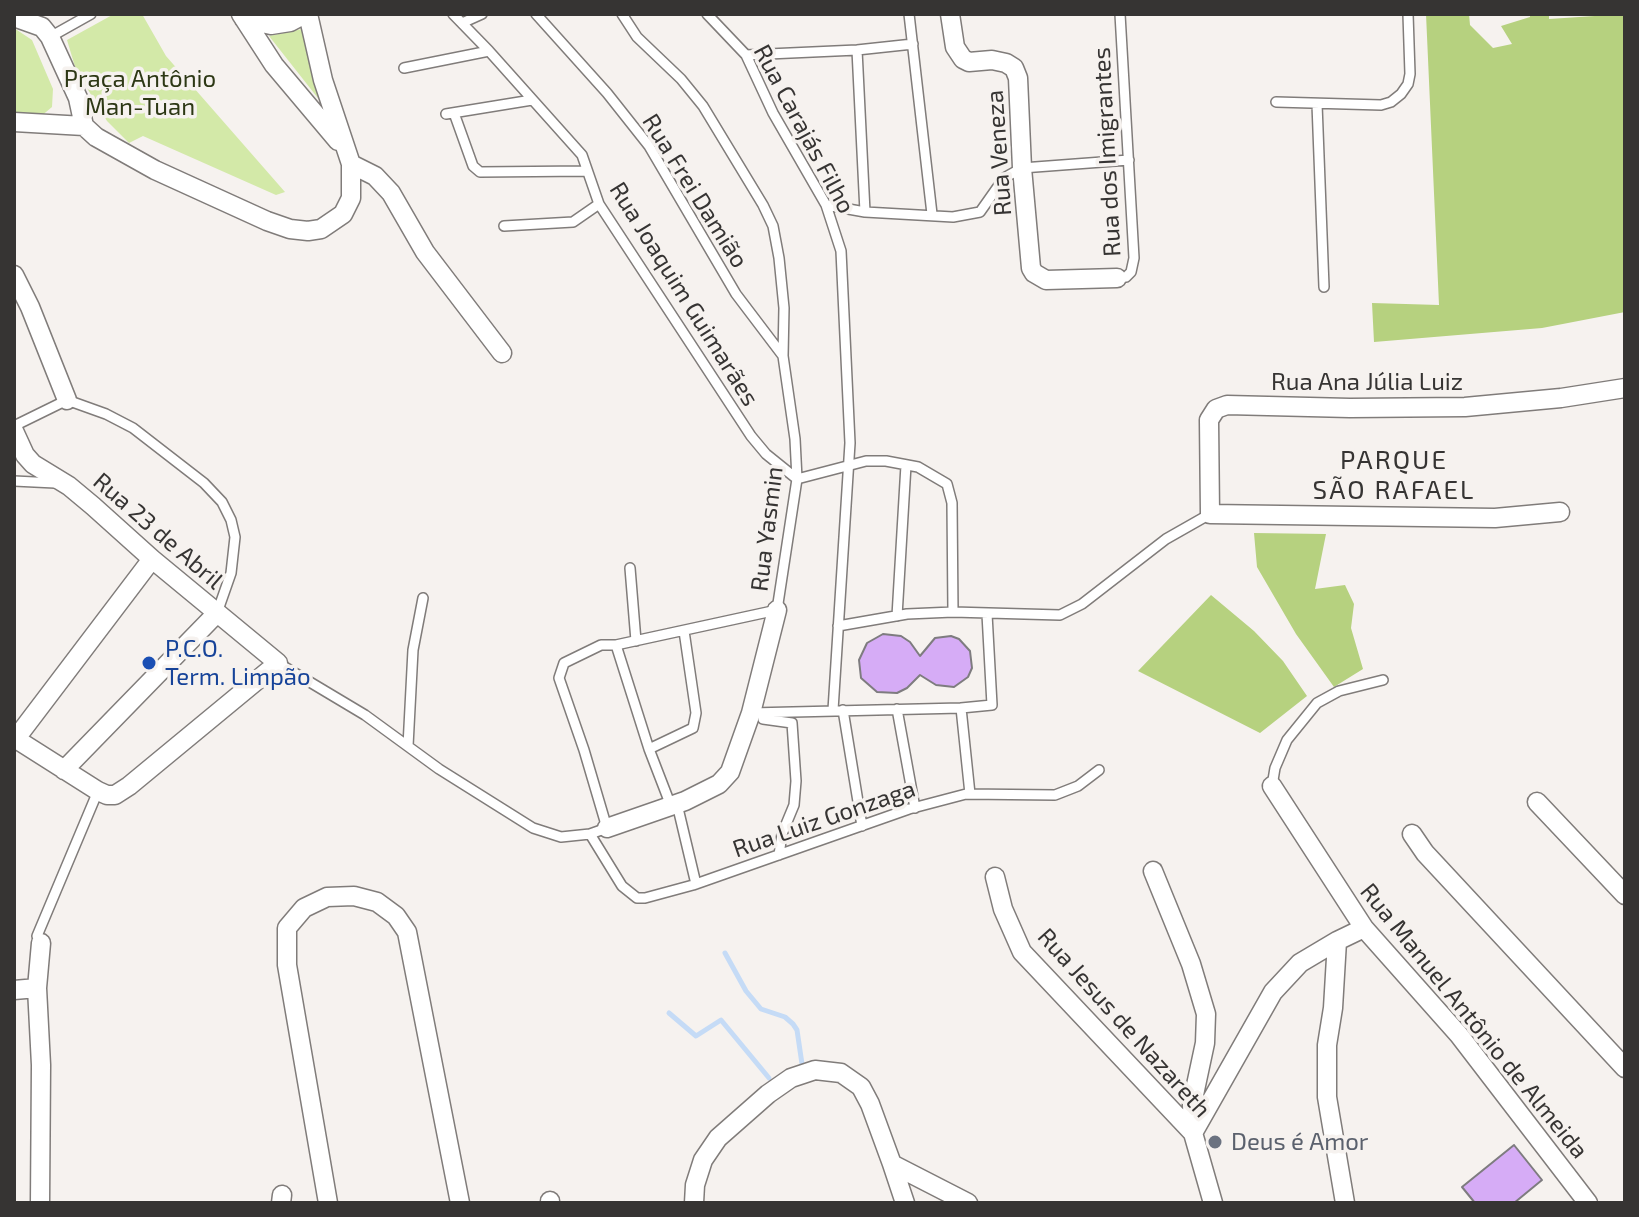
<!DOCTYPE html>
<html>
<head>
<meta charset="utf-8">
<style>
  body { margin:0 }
  #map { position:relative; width:1639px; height:1217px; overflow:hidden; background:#f6f2ef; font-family:"Exo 2",sans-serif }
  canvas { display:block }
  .frame { position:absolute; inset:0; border:16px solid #363433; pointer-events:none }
</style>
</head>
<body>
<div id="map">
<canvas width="1639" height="1217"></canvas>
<div class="frame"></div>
</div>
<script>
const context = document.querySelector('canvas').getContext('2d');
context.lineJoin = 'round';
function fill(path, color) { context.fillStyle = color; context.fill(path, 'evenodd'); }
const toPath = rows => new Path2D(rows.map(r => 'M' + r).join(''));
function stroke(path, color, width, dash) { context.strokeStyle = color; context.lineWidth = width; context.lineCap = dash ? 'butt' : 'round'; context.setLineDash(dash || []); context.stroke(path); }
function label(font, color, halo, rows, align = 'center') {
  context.font = font + ' "Exo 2",sans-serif'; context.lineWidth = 7; context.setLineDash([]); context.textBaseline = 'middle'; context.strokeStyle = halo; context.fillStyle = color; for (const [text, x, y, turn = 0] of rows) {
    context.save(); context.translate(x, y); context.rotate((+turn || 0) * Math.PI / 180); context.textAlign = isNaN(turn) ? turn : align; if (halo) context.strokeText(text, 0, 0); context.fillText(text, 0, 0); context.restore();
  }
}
const green = toPath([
  [114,14,142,14,166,56,285,192,276,195,143,136,129,143,107,121,76,70,67,40],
  [14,28,32,40,53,89,52,107,40,117,14,117],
  [302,29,321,102,269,36]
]);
const forest = toPath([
  [1426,14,1469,14,1470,25,1493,48,1512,44,1501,26,1530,17,1530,14,1549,14,1549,19,1625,14,1625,312,1542,328,1374,342,1372,303,1439,305],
  [1254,533,1326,534,1315,589,1345,585,1354,604,1351,628,1363,669,1334,687,1296,634,1257,567],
  [1211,595,1254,631,1283,661,1307,696,1260,733,1138,671]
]);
const stream = toPath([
  [725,953,746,991,761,1009,785,1017,793,1024,797,1030,802,1064],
  [669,1013,696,1036,721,1020,769,1078]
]);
const building = toPath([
  [883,634,901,636,910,642,920,656,935,638,951,636,959,639,970,651,972,668,968,677,954,687,936,685,920,675,907,688,897,693,877,692,861,678,859,660,867,643,883,634],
  [1514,1145,1542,1180,1514,1203,1475,1203,1462,1187,1514,1145]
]);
const service = toPath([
  [453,14,489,51,582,155,599,204,751,436,766,454,797,479,866,461,886,461,918,467,947,484,952,503,953,612],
  [536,14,607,93,649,146,736,294,783,356],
  [707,14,746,55,773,113,826,205,841,251,850,443,833,710],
  [909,14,932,214],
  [462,23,482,14],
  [50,37,91,14],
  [857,50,865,212],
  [746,55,857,50,913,44],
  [404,68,489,51],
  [1276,102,1381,105,1391,102,1401,94,1408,84,1410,74,1408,14],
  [1317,104,1324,287],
  [454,113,473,166,480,172,587,171],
  [446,114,532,100],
  [826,205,865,212,953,217,980,212,1004,178,1022,168,1129,160],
  [504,226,573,222,599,204],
  [1117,278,1126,277,1131,272,1134,258,1120,14],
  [14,426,67,400,106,414,133,428,204,483,222,502,231,520,235,537,231,573,217,613],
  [14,481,55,483],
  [630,568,636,641],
  [897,616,906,465],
  [838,626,907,614,953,612,1060,615,1082,604,1166,539,1210,514],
  [616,645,649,749,671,806],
  [278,663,365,715,439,769,533,828,561,837,590,834,607,828,584,750,559,678,564,663,601,645,616,645,777,610,797,479,795,439,783,356,784,308,779,258,773,226,763,205,703,106,681,79,637,37,622,14],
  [961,708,970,794],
  [897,709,915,808],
  [843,710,862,826],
  [751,713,961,708,992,705,987,614],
  [763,713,763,719,792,723,796,781,794,805,782,834,779,855],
  [408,746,413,650,423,598],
  [649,749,693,728,696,713,684,631],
  [1272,786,1275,768,1287,740,1317,703,1339,691,1383,680],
  [677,804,696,884],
  [590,834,622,886,637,898,645,898,693,885,909,809,966,794,1055,795,1078,786,1099,770],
  [37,936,98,791]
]);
const minor = toPath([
  [241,14,274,65,338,141],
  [950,14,955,47,963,59,969,62,992,60,1006,63,1014,68,1018,78,1022,168,1031,268,1034,273,1046,280,1117,278],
  [14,17,42,27,50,37,78,98,84,126],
  [244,19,271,25,290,22,305,14],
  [14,122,84,126,96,137,155,170,267,221,290,229,308,231,321,229,343,214,351,198,351,164,323,80,308,14],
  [351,164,375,176,391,193,425,252,502,353],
  [14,275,30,307,67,400],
  [14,431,25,455,33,464,69,486,93,506,152,559,278,663,129,786,115,795,107,795,98,791,16,739],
  [1560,512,1495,518,1210,514,1209,420,1216,409,1227,405,1350,408,1465,407,1561,398,1625,388],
  [14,741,152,559],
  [64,770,217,613],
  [1272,786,1364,928,1459,1035,1588,1203],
  [1537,802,1625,895],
  [607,828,685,801,719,784,730,772,751,713,777,610],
  [1412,834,1425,853,1625,1068],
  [1153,871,1191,964,1206,1014,1205,1043,1192,1104,1193,1133],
  [995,877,1003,909,1022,952,1193,1133,1213,1203],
  [14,990,37,988],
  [1193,1133,1273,992,1300,963,1337,941],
  [892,1164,905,1203],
  [550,1201,550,1203],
  [40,1203,41,1065,37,988,41,943],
  [281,1203,282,1195],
  [328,1203,287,965,287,928,304,908,327,897,354,896,377,902,396,916,407,932,460,1203],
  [694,1203,695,1185,703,1160,718,1138,768,1094,791,1078,815,1070,841,1073,861,1087,870,1104,892,1164,968,1203],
  [1345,1203,1327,1097,1327,1045,1333,1008,1337,941,1364,928]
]);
const markers = [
  [149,663,8,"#1a4fb4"],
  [1215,1142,8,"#6b7280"]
];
const parkNames = [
  ["Praça Antônio",140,79],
  ["Man-Tuan",140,107]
];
const streetNames = [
  ["Rua Carajás Filho",804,129,62],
  ["Rua dos Imigrantes",1107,152,-93],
  ["Rua Veneza",999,153,-94],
  ["Rua Frei Damião",695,191,58],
  ["Rua Joaquim Guimarães",684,294,58],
  ["Rua Ana Júlia Luiz",1367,382],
  ["Rua Yasmin",767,529,-83],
  ["Rua 23 de Abril",158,531,41],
  ["Rua Luiz Gonzaga",824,819,-19],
  ["Rua Manuel Antônio de Almeida",1474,1021,51],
  ["Rua Jesus de Nazareth",1124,1023,48]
];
const transitNames = [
  ["P.C.O.",165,649],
  ["Term. Limpão",165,677]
];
const worshipNames = [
  ["Deus é Amor",1231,1142]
];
const neighbourhoodNames = [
  ["PARQUE",1394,460],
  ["SÃO RAFAEL",1394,490]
];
fill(green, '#d3e9a8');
fill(forest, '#b6d17f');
stroke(stream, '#c5dbf6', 5);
fill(building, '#d6acf6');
stroke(building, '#7e7c7f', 2);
stroke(service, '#807c7a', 12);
stroke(minor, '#807c7a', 21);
stroke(service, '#fff', 9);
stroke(minor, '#fff', 18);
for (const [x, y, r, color] of markers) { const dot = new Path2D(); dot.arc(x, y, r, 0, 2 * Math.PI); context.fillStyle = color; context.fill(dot); stroke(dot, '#f6f2ef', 3); }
label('24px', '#2d3815', '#f6f2ef', parkNames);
label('24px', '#363433', '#f6f2ef', streetNames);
label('24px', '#164399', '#f6f2ef', transitNames, 'left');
label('24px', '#5b616d', '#f6f2ef', worshipNames, 'left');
context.letterSpacing = '2px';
label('26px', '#363433', '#f6f2ef', neighbourhoodNames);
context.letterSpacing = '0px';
</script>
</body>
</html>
